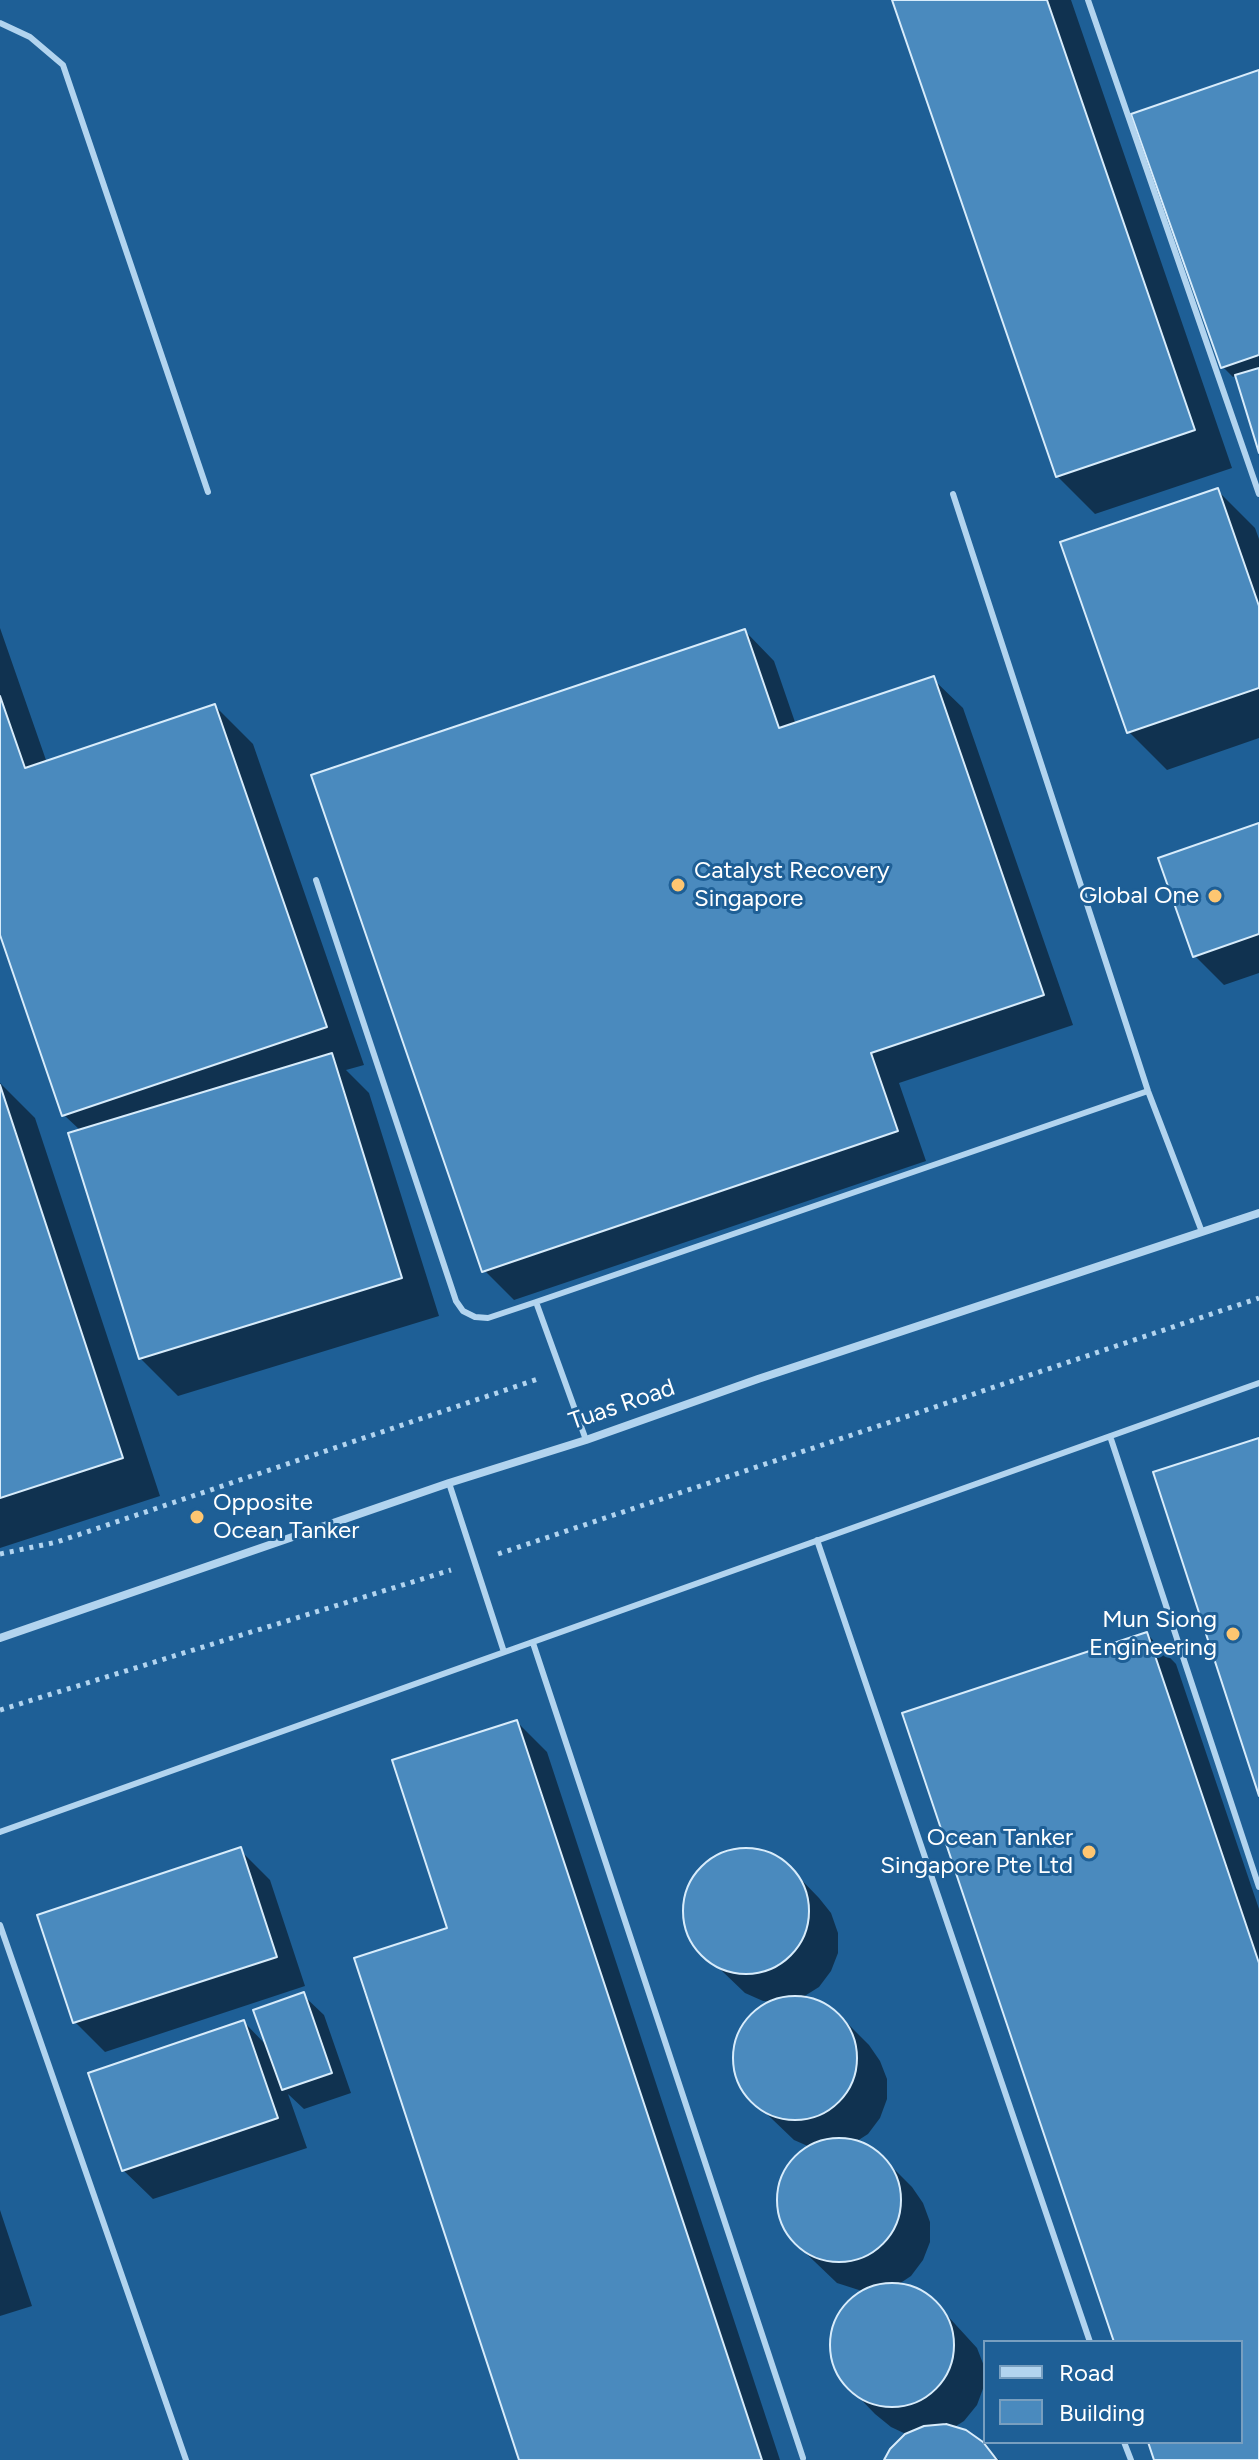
<!DOCTYPE html>
<html>
<head>
<meta charset="utf-8">
<style>
  body { margin:0 }
  #map { position:relative; width:1259px; height:2460px; overflow:hidden; background:#1e5f96; font-family:Figtree,sans-serif }
  canvas { display:block }
  .legend { position:absolute; left:983px; top:2340px; width:260px; height:104px; box-sizing:border-box; background:#1e5f96; border:2px solid #789fc0; margin:0; padding:10px 14px; list-style:none; font-size:24px; color:#fff }
  .legend li { display:flex; align-items:center; gap:16px; height:40px }
  .legend b { width:40px; border:2px solid #789fc0 }
</style>
</head>
<body>
<div id="map">
<canvas width="1259" height="2460"></canvas>
<ul class="legend">
<li><b style="height:10px;background:#b2d4ef"></b>Road</li>
<li><b style="height:22px;background:#4a8abe"></b>Building</li>
</ul>
</div>
<script>
const context = document.querySelector('canvas').getContext('2d');
context.lineJoin = 'round';
function fill(path, color) { context.fillStyle = color; context.fill(path, 'evenodd'); }
const toPath = rows => new Path2D(rows.map(r => 'M' + r).join(''));
function stroke(path, color, width, dash) { context.strokeStyle = color; context.lineWidth = width; context.lineCap = dash ? 'butt' : 'round'; context.setLineDash(dash || []); context.stroke(path); }
function label(font, color, halo, rows, align = 'center') {
  context.font = font + ' Figtree,sans-serif'; context.lineWidth = 6; context.setLineDash([]); context.textBaseline = 'middle'; context.strokeStyle = halo; context.fillStyle = color; for (const [text, x, y, turn = 0] of rows) {
    context.save(); context.translate(x, y); context.rotate((+turn || 0) * Math.PI / 180); context.textAlign = isNaN(turn) ? turn : align; if (halo) context.strokeText(text, 0, 0); context.fillText(text, 0, 0); context.restore();
  }
}
const shadow = toPath([
  [894,0,1071,0,1232,468,1095,514,1057,476],
  [1259,72,1259,447,1237,375,1233,377,1223,367],
  [1217,490,1255,528,1259,539,1259,738,1167,770,1129,732],
  [0,628,47,763,215,706,253,744,364,1065,346,1070,369,1093,439,1316,178,1396,140,1358,81,1131,64,1115,0,929],
  [745,631,774,661,796,725,933,679,963,708,1073,1025,899,1083,926,1161,514,1300,484,1270],
  [1259,826,1259,973,1224,985,1194,955],
  [0,1083,35,1118,160,1496,0,1548],
  [1147,1634,1176,1664,1259,1909,1259,2460,1156,2460,1150,2442,1241,2442,1241,2342,1116,2342],
  [517,1722,547,1752,780,2460,522,2460,450,1929],
  [240,1850,270,1880,305,1986,105,2052,75,2022],
  [752,1850,772,1856,789,1867,819,1898,831,1913,838,1933,838,1953,831,1971,819,1987,803,1997,821,2003,838,2014,869,2045,880,2061,887,2079,887,2099,880,2118,868,2134,854,2143,864,2145,881,2156,912,2187,923,2203,930,2222,930,2242,923,2260,911,2276,899,2284,918,2290,934,2301,977,2348,984,2366,984,2386,977,2405,964,2421,953,2428,982,2443,999,2460,886,2460,908,2435,891,2427,875,2414,845,2383,834,2366,831,2347,834,2326,843,2307,862,2291,837,2283,791,2239,781,2221,777,2203,780,2182,789,2164,810,2147,794,2140,748,2096,738,2079,734,2059,737,2039,747,2021,761,2007,774,2002,763,2001,745,1993,699,1949,689,1932,685,1912,688,1892,697,1874,713,1860,732,1852],
  [303,1995,324,2015,351,2093,304,2109,288,2094,307,2148,153,2199,123,2170,244,2022,268,2047],
  [0,2210,32,2306,0,2316]
]);
const building = toPath([
  [892,0,1047,0,1195,430,1056,477,892,0],
  [1259,70,1259,355,1221,368,1131,114,1259,70],
  [1259,368,1259,453,1235,375,1259,368],
  [1218,488,1259,606,1259,688,1127,733,1060,542,1218,488],
  [745,629,779,728,934,676,1044,995,871,1053,898,1131,482,1272,311,775,745,629],
  [0,696,25,768,215,704,327,1027,62,1116,0,935,0,696],
  [1259,823,1259,934,1193,957,1158,858,1259,823],
  [332,1053,402,1278,139,1359,68,1133,332,1053],
  [0,1085,123,1458,0,1498,0,1085],
  [1259,1438,1259,1796,1153,1472,1259,1438],
  [1147,1632,1259,1963,1259,2460,1154,2460,1148,2442,1241,2442,1241,2342,1114,2342,902,1713,1147,1632],
  [517,1720,762,2460,519,2460,354,1958,447,1928,392,1760,517,1720],
  [241,1847,277,1957,73,2023,37,1915,241,1847],
  '683 1911a63 63 0 1 1 126 0a63 63 0 1 1-126 0Z',
  [304,1992,332,2073,282,2090,253,2010,304,1992],
  '733 2058a62 62 0 1 1 124 0a62 62 0 1 1-124 0Z',
  [244,2020,278,2118,122,2171,88,2073,244,2020],
  '777 2200a62 62 0 1 1 124 0a62 62 0 1 1-124 0Z',
  '830 2345a62 62 0 1 1 124 0a62 62 0 1 1-124 0Z',
  [946,2424,966,2430,983,2442,997,2460,884,2460,890,2449,905,2434,924,2426,946,2424]
]);
const path = toPath([
  [0,1554,57,1542,538,1379],
  [498,1554,1259,1298],
  [0,1710,451,1570]
]);
const lane = toPath([
  [1088,0,1259,494],
  [0,23,30,37,63,65,208,492],
  [953,494,1148,1091,1202,1232],
  [316,880,456,1301,463,1311,475,1317,488,1318,536,1302,1148,1091],
  [536,1302,586,1440],
  [1110,1436,1259,1887],
  [449,1483,504,1652],
  [817,1540,1090,2342],
  [533,1643,803,2458],
  [0,1832,1259,1383],
  [0,1925,186,2460],
  [1124,2442,1131,2460]
]);
const street = toPath([
  [0,1638,449,1483,586,1440,758,1379,1259,1213]
]);
const markers = [
  [678,885,8,"#fec671"],
  [1215,896,8,"#fec671"],
  [197,1517,8,"#fec671"],
  [1233,1634,8,"#fec671"],
  [1089,1852,8,"#fec671"]
];
const poiNames = [
  ["Catalyst Recovery",694,871,"left"],
  ["Singapore",694,899,"left"],
  ["Global One",1199,896],
  ["Opposite",213,1503,"left"],
  ["Ocean Tanker",213,1531,"left"],
  ["Mun Siong",1217,1620],
  ["Engineering",1217,1648],
  ["Ocean Tanker",1073,1838],
  ["Singapore Pte Ltd",1073,1866]
];
const streetNames = [
  ["Tuas Road",622,1405,-19]
];
fill(shadow, '#0007');
fill(building, '#4a8abe');
stroke(building, '#d8ecfb', 2);
stroke(path, '#b2d4ef', 5, [4, 6]);
stroke(lane, '#b2d4ef', 6);
stroke(street, '#b2d4ef', 8);
for (const [x, y, r, color] of markers) { const dot = new Path2D(); dot.arc(x, y, r, 0, 2 * Math.PI); context.fillStyle = color; context.fill(dot); stroke(dot, '#1e5f96', 3); }
label('24px', '#fff', '#1e5f96', poiNames, 'right');
label('24px', '#fff', '#1e5f96', streetNames);
</script>
</body>
</html>
